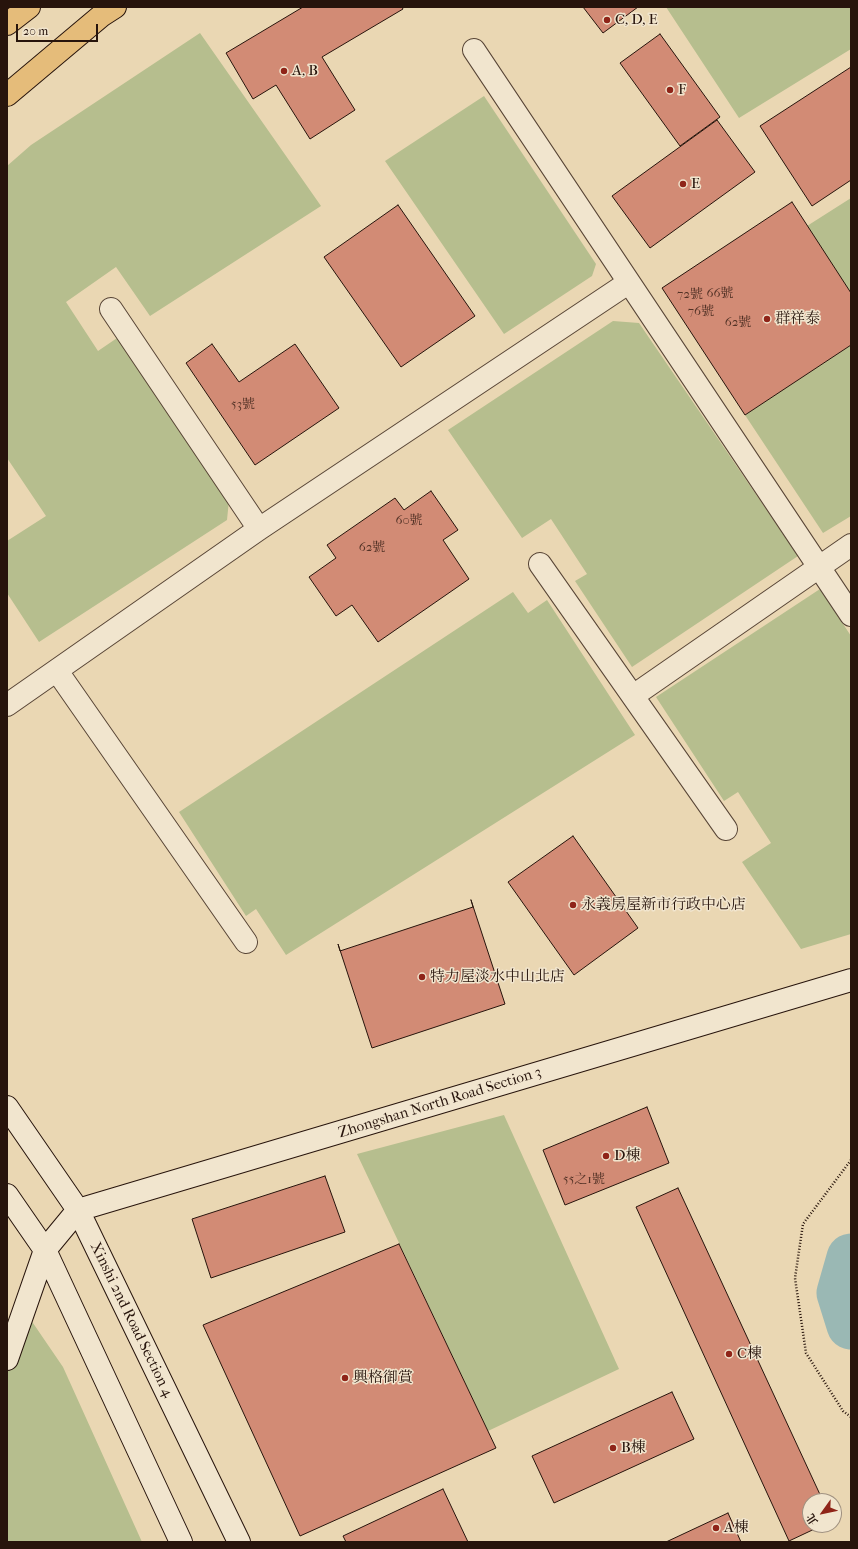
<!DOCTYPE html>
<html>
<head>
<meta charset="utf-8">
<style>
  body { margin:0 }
  #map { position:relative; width:858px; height:1549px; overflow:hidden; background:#ead7b3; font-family:"IM FELL French Canon","Noto Serif TC",serif }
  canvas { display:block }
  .frame { position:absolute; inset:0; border:8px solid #27140c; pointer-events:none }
  .north { position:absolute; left:802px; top:1493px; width:40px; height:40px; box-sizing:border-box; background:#f1e5ce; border:1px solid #a09180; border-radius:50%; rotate:237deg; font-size:11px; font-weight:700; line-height:16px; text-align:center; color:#27140c }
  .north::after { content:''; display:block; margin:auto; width:14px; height:18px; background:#8f2418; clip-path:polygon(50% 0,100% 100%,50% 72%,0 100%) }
  .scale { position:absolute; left:16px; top:24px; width:82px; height:18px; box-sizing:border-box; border:2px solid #27140c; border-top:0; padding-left:5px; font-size:12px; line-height:14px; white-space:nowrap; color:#27140c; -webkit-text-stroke:3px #f1e5ce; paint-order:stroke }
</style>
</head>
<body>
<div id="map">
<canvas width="858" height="1549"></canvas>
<div class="frame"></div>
<div class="north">北</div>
<div class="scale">20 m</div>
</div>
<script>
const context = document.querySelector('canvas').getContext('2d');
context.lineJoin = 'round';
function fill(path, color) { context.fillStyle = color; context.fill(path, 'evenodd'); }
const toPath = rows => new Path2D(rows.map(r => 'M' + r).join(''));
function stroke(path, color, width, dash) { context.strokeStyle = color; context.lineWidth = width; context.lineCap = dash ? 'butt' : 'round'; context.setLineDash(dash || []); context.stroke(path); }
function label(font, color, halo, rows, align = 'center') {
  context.font = font + ' "IM FELL French Canon","Noto Serif TC",serif'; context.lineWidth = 3; context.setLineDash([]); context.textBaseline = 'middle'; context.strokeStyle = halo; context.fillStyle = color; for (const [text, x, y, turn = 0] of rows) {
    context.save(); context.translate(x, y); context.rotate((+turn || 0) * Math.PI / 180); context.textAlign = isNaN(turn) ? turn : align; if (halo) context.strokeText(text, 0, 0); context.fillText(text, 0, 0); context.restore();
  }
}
const green = toPath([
  [666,7,851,7,851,49,739,118],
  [200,33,321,206,150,316,116,267,66,302,98,351,120,336,229,500,227,520,39,642,7,593,7,541,46,516,7,458,7,166,31,145],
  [484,96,596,264,592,276,504,334,385,161],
  [851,198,851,293,807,226],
  [613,321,639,323,798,556,632,667,575,581,587,574,551,519,522,538,448,430],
  [851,345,851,516,823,533,745,415],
  [820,589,851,636,851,934,801,949,742,862,771,843,738,792,724,801,656,697],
  [513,592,528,613,547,600,635,735,286,955,256,909,246,916,179,812],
  [504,1115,619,1369,488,1431,357,1154],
  [20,1304,63,1367,142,1542,7,1542,7,1342]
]);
const river = toPath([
  [851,1258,841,1293,851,1325]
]);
const building = toPath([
  [303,7,402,7,403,9,322,57,355,110,310,139,276,85,253,99,226,53,303,7],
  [583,7,638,7,603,33,583,7],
  [660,34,720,117,680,146,620,63,660,34],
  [851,67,851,180,812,206,760,126,851,67],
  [717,120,755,172,650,248,612,196,717,120],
  [792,202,851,293,851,345,745,415,662,288,792,202],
  [398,205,475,316,401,367,324,257,398,205],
  [212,344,239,382,295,344,339,408,255,465,186,363,212,344],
  [431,491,458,530,443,540,469,579,378,642,352,605,336,616,309,577,336,558,327,545,395,498,404,510,431,491],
  [573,836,638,928,574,975,508,882,573,836],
  [471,900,505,1004,372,1048,338,944,340,951,473,907,471,900],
  [647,1107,669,1163,565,1205,543,1150,647,1107],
  [325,1176,345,1232,211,1278,192,1219,325,1176],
  [678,1188,823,1501,810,1501,810,1525,823,1525,789,1541,636,1207,678,1188],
  [399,1244,496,1448,300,1536,203,1325,399,1244],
  [672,1392,694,1439,554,1503,532,1456,672,1392],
  [443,1489,468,1542,346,1542,343,1536,443,1489],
  [728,1513,741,1542,666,1542,728,1513]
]);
const path = toPath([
  [851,1160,803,1224,795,1278,806,1353,843,1411,851,1417]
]);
const street = toPath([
  [474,50,851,615],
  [111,309,259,529],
  [540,564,726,829],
  [57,671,246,942],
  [633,696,851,545],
  [7,705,259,529,628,283]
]);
const secondary = toPath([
  [7,1107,78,1210,239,1542],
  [7,1195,45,1250,181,1542],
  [7,1359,45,1250,78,1210,851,980]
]);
const primary = toPath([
  [7,24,29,7],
  [7,95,101,16,115,7]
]);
const markers = [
  [607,20,4,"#8f2418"],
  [284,71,4,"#8f2418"],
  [670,90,4,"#8f2418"],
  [683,184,4,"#8f2418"],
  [767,319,4,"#8f2418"],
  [573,905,4,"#8f2418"],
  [422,977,4,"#8f2418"],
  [606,1156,4,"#8f2418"],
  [729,1354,4,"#8f2418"],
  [345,1378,4,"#8f2418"],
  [613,1448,4,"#8f2418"],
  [716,1528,4,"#8f2418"]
];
const numberNames = [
  ["66號",720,294],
  ["72號",690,295],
  ["76號",701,312],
  ["62號",738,323],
  ["53號",243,405],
  ["60號",409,521],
  ["62號",372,548],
  ["55之1號",584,1180]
];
const poiNames = [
  ["C, D, E",615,20],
  ["A, B",292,71],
  ["F",678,90],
  ["E",691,184],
  ["群祥泰",775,319],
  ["永義房屋新市行政中心店",581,905],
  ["特力屋淡水中山北店",430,977],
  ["D棟",614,1156],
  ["C棟",737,1354],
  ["興格御賞",353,1378],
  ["B棟",621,1448],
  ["A棟",724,1528]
];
const streetNames = [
  ["Zhongshan North Road Section 3",440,1103,-17],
  ["Xinshi 2nd Road Section 4",131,1320,64]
];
fill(green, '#b6be8e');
stroke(river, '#9ab8b4', 49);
fill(building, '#d28b75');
stroke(building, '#27140c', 1);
stroke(street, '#584536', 24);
stroke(secondary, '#27140c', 24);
stroke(primary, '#27140c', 24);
stroke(path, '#27140c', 2.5, [1, 2]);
stroke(street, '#f1e5ce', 22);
stroke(secondary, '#f1e5ce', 22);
stroke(primary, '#e5bc7a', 22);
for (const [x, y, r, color] of markers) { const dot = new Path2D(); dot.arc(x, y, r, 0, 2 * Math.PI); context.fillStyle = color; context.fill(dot); stroke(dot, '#f1e5ce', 1.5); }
label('13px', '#523226', null, numberNames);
label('15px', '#27140c', '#f1e5ce', poiNames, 'left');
label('15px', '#27140c', '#f1e5ce', streetNames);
</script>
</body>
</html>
